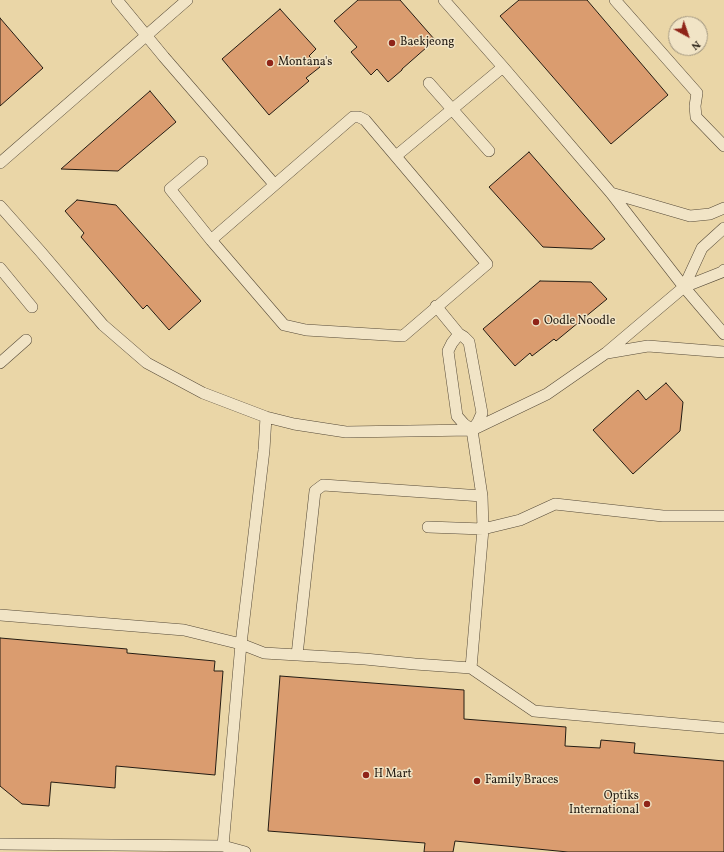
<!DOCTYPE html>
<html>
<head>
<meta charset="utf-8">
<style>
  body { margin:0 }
  #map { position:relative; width:724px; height:852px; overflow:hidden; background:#ead6a7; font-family:Vollkorn,serif }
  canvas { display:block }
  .north { position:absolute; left:668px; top:16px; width:40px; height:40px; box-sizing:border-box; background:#f1e4c6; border:1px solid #9f947e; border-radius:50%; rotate:140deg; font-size:11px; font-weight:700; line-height:16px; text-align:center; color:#241c13 }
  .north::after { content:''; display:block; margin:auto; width:14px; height:18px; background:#8f2418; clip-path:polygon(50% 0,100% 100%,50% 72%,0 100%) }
</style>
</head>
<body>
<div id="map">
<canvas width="724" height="852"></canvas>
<div class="north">N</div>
</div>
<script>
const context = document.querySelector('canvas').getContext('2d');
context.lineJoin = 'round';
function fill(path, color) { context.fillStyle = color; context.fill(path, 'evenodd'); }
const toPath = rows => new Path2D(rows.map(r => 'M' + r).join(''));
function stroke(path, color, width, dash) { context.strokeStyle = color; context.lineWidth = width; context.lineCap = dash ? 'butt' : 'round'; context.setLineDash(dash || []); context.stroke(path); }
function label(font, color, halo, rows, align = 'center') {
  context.font = font + ' Vollkorn,serif'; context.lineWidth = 3; context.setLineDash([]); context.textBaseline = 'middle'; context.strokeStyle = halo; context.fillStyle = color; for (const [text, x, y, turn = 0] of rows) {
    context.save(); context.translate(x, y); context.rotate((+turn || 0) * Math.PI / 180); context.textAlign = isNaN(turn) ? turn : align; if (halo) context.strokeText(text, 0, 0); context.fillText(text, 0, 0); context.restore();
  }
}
const building = toPath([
  [358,0,400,0,435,40,402,69,402,70,388,82,377,69,371,75,351,52,357,47,334,21,358,0],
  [519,0,587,0,668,95,611,144,500,16,519,0],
  [280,9,316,49,309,56,320,67,306,78,309,81,269,115,222,59,280,9],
  [0,18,43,68,0,106,0,18],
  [150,91,176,122,118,171,61,169,150,91],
  [529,152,605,239,592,249,543,247,489,187,529,152],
  [77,200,116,205,201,301,169,330,147,305,143,309,81,237,84,233,65,211,77,200],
  [540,281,591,282,607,299,556,341,554,339,532,356,530,353,515,366,483,329,540,281],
  [666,383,683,402,680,431,633,474,593,430,638,390,646,400,666,383],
  [0,638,127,649,127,653,215,661,214,671,223,671,215,775,116,766,115,788,51,782,49,806,22,804,0,786,0,638],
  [280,676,464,690,464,719,566,727,565,746,600,748,601,740,635,743,634,753,724,761,724,852,568,852,455,841,453,852,424,852,425,843,268,831,280,676]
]);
const service = toPath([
  [117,0,164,57,274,184],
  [444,0,503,67,611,193,684,287,724,334],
  [615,0,697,93,695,106,696,117,724,146],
  [429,83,489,151],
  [353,117,359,117,365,120,487,264,403,336,306,330,284,325,211,240,353,117],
  [396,156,503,67],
  [202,162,170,189,211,240],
  [0,163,187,0],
  [611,193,690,216,710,214,724,208],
  [0,206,40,251,103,325,147,363,203,393,266,417,294,424,346,432,472,430,547,394,606,353,684,287,722,272,724,270],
  [0,268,32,307],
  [684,287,702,248,724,228],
  [436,306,459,334,464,337,469,342,482,413,478,422,472,430,482,496,483,529,471,668],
  [459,334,452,343,448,351,457,416,464,424,472,430],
  [607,353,648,346,724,352],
  [0,363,26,340],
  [428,527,483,529,520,520,555,504,663,516,724,516],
  [0,615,184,630,241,644,264,653,365,659,415,664,471,668,534,711,724,728],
  [297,655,315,491,323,485,482,496],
  [0,844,223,846,245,852],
  [223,846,241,644,264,450,266,417]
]);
const markers = [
  [392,43,4,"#8f2418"],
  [270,63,4,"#8f2418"],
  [536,322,4,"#8f2418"],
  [366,775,4,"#8f2418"],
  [477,781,4,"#8f2418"],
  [647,804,4,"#8f2418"]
];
const poiNames = [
  ["Baekjeong",400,43],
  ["Montana's",278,63],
  ["Oodle Noodle",544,322],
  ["H Mart",374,775],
  ["Family Braces",485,781],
  ["Optiks",639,797,"right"],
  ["International",639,811,"right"]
];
fill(building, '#da9c6f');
stroke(building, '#241c13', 1);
stroke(service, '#564a38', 12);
stroke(service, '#f1e4c6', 11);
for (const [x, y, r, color] of markers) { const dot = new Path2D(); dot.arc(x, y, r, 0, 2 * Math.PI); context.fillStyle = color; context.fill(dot); stroke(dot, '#f1e4c6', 1.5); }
label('12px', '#241c13', '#f1e4c6', poiNames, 'left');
</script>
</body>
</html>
